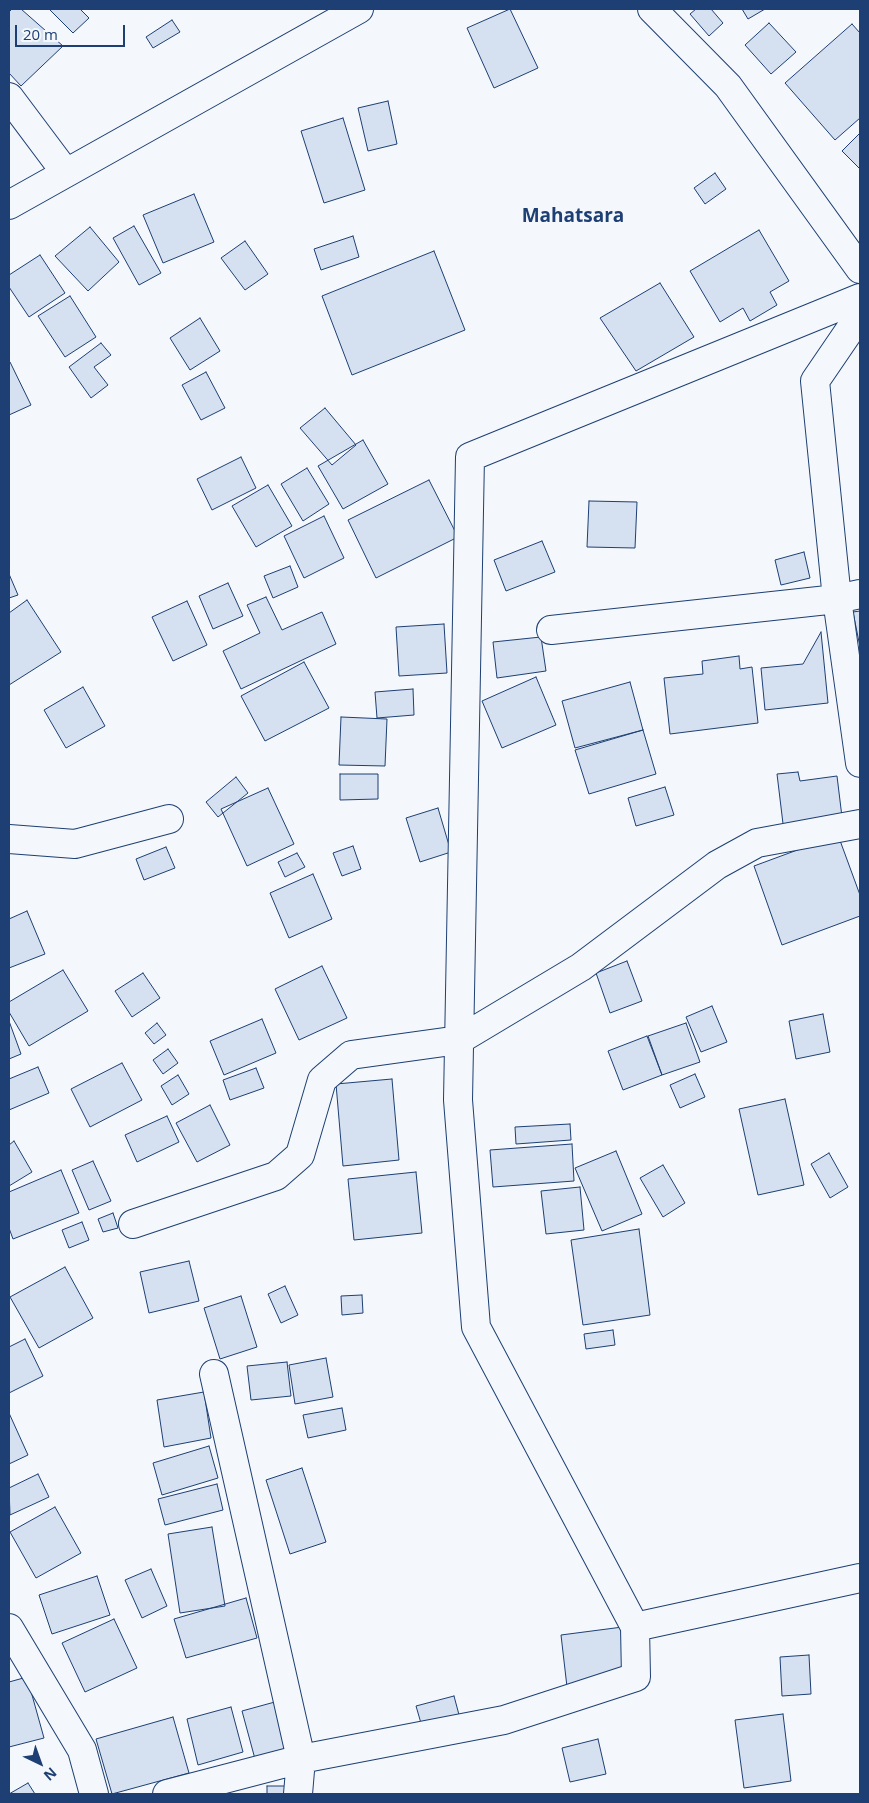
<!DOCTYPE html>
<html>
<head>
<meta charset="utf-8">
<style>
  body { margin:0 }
  #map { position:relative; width:869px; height:1803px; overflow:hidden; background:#f4f7fb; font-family:"Open Sans",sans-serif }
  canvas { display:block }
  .frame { position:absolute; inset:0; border:10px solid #1d3f73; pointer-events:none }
  .north { position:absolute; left:15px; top:1738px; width:50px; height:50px; -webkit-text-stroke:4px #f4f7fb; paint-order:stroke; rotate:138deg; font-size:14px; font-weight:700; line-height:20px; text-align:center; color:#1d3f73 }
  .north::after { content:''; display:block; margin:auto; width:18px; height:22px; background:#1d3f73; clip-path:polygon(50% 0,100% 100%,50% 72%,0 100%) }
  .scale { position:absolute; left:15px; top:25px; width:110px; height:22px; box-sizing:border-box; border:2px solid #1d3f73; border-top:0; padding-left:6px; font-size:15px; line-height:18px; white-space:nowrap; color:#1d3f73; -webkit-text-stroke:4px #f4f7fb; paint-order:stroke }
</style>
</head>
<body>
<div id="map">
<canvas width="869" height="1803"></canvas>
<div class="frame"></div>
<div class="north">N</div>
<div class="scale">20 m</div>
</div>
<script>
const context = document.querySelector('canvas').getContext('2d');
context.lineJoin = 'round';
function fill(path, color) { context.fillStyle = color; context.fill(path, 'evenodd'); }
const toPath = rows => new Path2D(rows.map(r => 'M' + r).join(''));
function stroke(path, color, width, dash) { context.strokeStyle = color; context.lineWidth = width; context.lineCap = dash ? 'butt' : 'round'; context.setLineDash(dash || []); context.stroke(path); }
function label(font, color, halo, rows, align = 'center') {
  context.font = font + ' "Open Sans",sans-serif'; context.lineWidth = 4; context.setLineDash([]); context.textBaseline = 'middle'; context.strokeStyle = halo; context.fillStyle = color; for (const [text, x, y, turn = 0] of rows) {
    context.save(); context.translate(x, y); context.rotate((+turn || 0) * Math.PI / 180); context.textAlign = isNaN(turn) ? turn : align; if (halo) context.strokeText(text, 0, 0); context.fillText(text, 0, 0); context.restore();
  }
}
const building = toPath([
  [12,9,21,9,63,46,21,86,9,73,9,12,12,9],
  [49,9,80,9,89,18,73,33,49,9],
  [510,9,538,68,494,88,467,28,510,9],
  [696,9,711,9,723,23,709,36,690,14,696,9],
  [742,9,765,9,748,19,742,9],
  [172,20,180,32,153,48,146,37,172,20],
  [769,23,796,52,771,74,745,45,769,23],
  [852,24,860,33,860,118,835,140,785,83,852,24],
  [388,101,397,144,368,151,358,108,388,101],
  [343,118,365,190,324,203,301,131,343,118],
  [860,133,860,169,842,151,860,133],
  [715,173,726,189,705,204,694,188,715,173],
  [194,194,214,242,163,263,143,215,194,194],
  [134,226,161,273,139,285,113,238,134,226],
  [90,227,119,262,88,291,55,256,90,227],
  [759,230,789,281,770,292,777,305,750,321,743,308,720,322,690,271,759,230],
  [353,236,359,257,321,270,314,249,353,236],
  [245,241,268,274,245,290,221,258,245,241],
  [434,251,465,330,352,375,322,296,434,251],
  [40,255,65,293,29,317,9,287,9,275,40,255],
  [660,283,694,337,636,371,600,318,660,283],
  [70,296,96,337,65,357,38,316,70,296],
  [200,318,220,351,190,370,170,338,200,318],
  [101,343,111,355,94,367,108,385,91,398,69,367,101,343],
  [9,362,10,362,31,405,9,415,9,362],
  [206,372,225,408,201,420,182,385,206,372],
  [325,408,356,445,332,465,300,428,325,408],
  [363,440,388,484,343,509,318,466,363,440],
  [241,457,256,488,212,510,197,479,241,457],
  [307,468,329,504,303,521,281,484,307,468],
  [429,480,458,537,376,578,348,520,429,480],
  [268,485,292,526,256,547,232,506,268,485],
  [589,501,637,502,635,548,587,547,589,501],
  [324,516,344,558,304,578,284,536,324,516],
  [542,541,555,572,506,591,494,560,542,541],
  [804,552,810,578,781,585,775,560,804,552],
  [290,566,298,587,273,598,264,576,290,566],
  [9,574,18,595,9,598,9,574],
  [228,583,243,616,213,629,199,596,228,583],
  [266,597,282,630,322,612,336,644,241,689,223,651,260,633,247,605,266,597],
  [27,600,61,652,9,685,9,613,27,600],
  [187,601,207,645,173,661,152,617,187,601],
  [860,611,860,647,853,612,860,611],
  [444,624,447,673,399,676,396,627,444,624],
  [821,632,828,703,765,710,761,668,803,664,821,632],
  [541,637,546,671,497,678,493,642,541,637],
  [739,656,740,669,752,667,758,723,670,734,664,678,703,674,702,661,739,656],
  [304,662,329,708,265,741,241,696,304,662],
  [536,677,556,725,502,748,482,701,536,677],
  [630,682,643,730,575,748,562,701,630,682],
  [83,687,105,726,66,748,44,710,83,687],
  [413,689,414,715,377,718,375,692,413,689],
  [341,717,387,719,385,766,339,765,341,717],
  [643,730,656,774,589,794,575,750,643,730],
  [798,772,800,781,837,776,842,817,784,832,777,774,798,772],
  [340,774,378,774,378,799,340,800,340,774],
  [236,777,248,793,218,817,206,802,236,777],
  [665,787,674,815,636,826,628,798,665,787],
  [268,788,294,844,247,866,221,809,268,788],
  [438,808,451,852,420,862,406,818,438,808],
  [838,835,860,895,860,916,782,945,754,866,838,835],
  [353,846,361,869,342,876,333,853,353,846],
  [166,847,175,868,144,880,136,859,166,847],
  [297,853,305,867,285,877,278,862,297,853],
  [313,874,332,919,289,938,270,893,313,874],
  [27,911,45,954,9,968,9,919,27,911],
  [627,961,642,1001,610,1013,596,973,627,961],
  [322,966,347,1018,299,1040,275,989,322,966],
  [63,970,88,1011,29,1046,9,1012,9,1002,63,970],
  [143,973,160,998,132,1017,115,991,143,973],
  [712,1006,727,1042,701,1052,686,1017,712,1006],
  [823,1014,830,1052,796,1059,789,1021,823,1014],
  [262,1019,276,1053,224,1075,210,1041,262,1019],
  [9,1021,21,1054,9,1059,9,1021],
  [157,1023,166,1035,154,1044,145,1033,157,1023],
  [686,1023,700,1062,662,1075,648,1036,686,1023],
  [647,1036,662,1075,623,1090,608,1051,647,1036],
  [168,1049,178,1063,163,1074,153,1060,168,1049],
  [122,1063,142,1100,90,1127,71,1089,122,1063],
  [38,1067,49,1093,9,1110,9,1079,38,1067],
  [256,1068,264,1088,230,1100,223,1080,256,1068],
  [695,1074,705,1097,680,1108,670,1085,695,1074],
  [178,1075,189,1094,172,1105,161,1086,178,1075],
  [392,1079,399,1160,343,1166,336,1084,392,1079],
  [785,1099,804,1185,758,1195,739,1109,785,1099],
  [210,1105,230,1145,197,1162,176,1123,210,1105],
  [167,1116,179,1142,137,1162,125,1135,167,1116],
  [570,1124,571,1140,516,1144,515,1127,570,1124],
  [14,1141,32,1172,9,1186,9,1145,14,1141],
  [572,1144,574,1181,493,1187,490,1150,572,1144],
  [616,1151,642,1214,602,1231,575,1168,616,1151],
  [829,1153,848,1187,830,1198,811,1164,829,1153],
  [93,1161,111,1201,89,1210,72,1170,93,1161],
  [663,1165,685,1203,663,1217,640,1178,663,1165],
  [61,1170,79,1213,13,1239,9,1228,9,1192,61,1170],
  [416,1172,422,1233,354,1240,348,1179,416,1172],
  [580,1187,584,1230,546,1234,541,1191,580,1187],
  [113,1213,118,1228,103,1232,98,1219,113,1213],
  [82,1222,89,1240,69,1248,62,1230,82,1222],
  [639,1229,650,1315,583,1325,571,1240,639,1229],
  [189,1261,199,1301,149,1313,140,1272,189,1261],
  [65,1267,93,1318,39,1348,10,1297,65,1267],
  [285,1286,298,1315,281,1323,268,1294,285,1286],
  [362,1295,363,1313,342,1315,341,1296,362,1295],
  [241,1296,257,1347,220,1359,204,1308,241,1296],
  [613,1330,615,1345,586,1349,584,1334,613,1330],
  [25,1339,43,1376,9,1393,9,1347,25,1339],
  [326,1358,333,1397,295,1404,289,1365,326,1358],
  [287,1362,291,1396,251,1400,247,1366,287,1362],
  [204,1392,211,1438,164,1447,157,1400,204,1392],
  [342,1408,346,1430,308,1438,303,1415,342,1408],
  [9,1413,28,1455,9,1464,9,1413],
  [209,1446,218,1478,162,1495,153,1463,209,1446],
  [302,1468,326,1542,290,1554,266,1480,302,1468],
  [38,1474,49,1497,10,1515,9,1488,38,1474],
  [217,1484,223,1510,165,1525,158,1499,217,1484],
  [55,1507,81,1553,36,1578,10,1532,55,1507],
  [212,1527,225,1606,180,1613,168,1534,212,1527],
  [151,1569,167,1606,142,1618,125,1580,151,1569],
  [97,1576,110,1615,52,1634,39,1595,97,1576],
  [246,1598,257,1638,186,1658,174,1619,246,1598],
  [114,1619,137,1668,85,1692,62,1643,114,1619],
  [638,1625,644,1678,567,1687,561,1635,638,1625],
  [809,1655,811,1694,782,1696,780,1657,809,1655],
  [27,1677,44,1738,9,1747,9,1682,27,1677],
  [454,1696,462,1726,425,1737,416,1706,454,1696],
  [293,1697,306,1744,255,1759,242,1711,293,1697],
  [231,1707,243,1752,198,1765,187,1719,231,1707],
  [783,1714,791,1781,744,1788,735,1720,783,1714],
  [173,1717,189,1773,112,1794,96,1739,173,1717],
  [598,1739,606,1774,570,1782,562,1748,598,1739],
  [28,1783,35,1794,9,1794,28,1783],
  [267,1786,307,1786,307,1794,267,1794,267,1786]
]);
const minor = toPath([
  [652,9,728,86,860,269],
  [9,97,66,173],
  [9,205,359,9],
  [860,315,815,381,837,599,860,763],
  [551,630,837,599,860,594],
  [9,839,75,844,169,819],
  [133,1224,276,1176,300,1155,322,1080,351,1055,459,1040,581,967,717,865,757,843,860,824],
  [635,1627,476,1327,458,1100,470,457,860,298],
  [9,1628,82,1750,94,1794],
  [167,1794,301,1759,214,1374],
  [298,1794,301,1759,504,1720,636,1677,635,1627,860,1578]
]);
const districtNames = [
  ["Mahatsara",573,217]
];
fill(building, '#d5e0f0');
stroke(building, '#1d3f73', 1);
stroke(minor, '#1d3f73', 30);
stroke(minor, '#f4f7fb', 28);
label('bold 19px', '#1d3f73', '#f4f7fb', districtNames);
</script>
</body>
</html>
